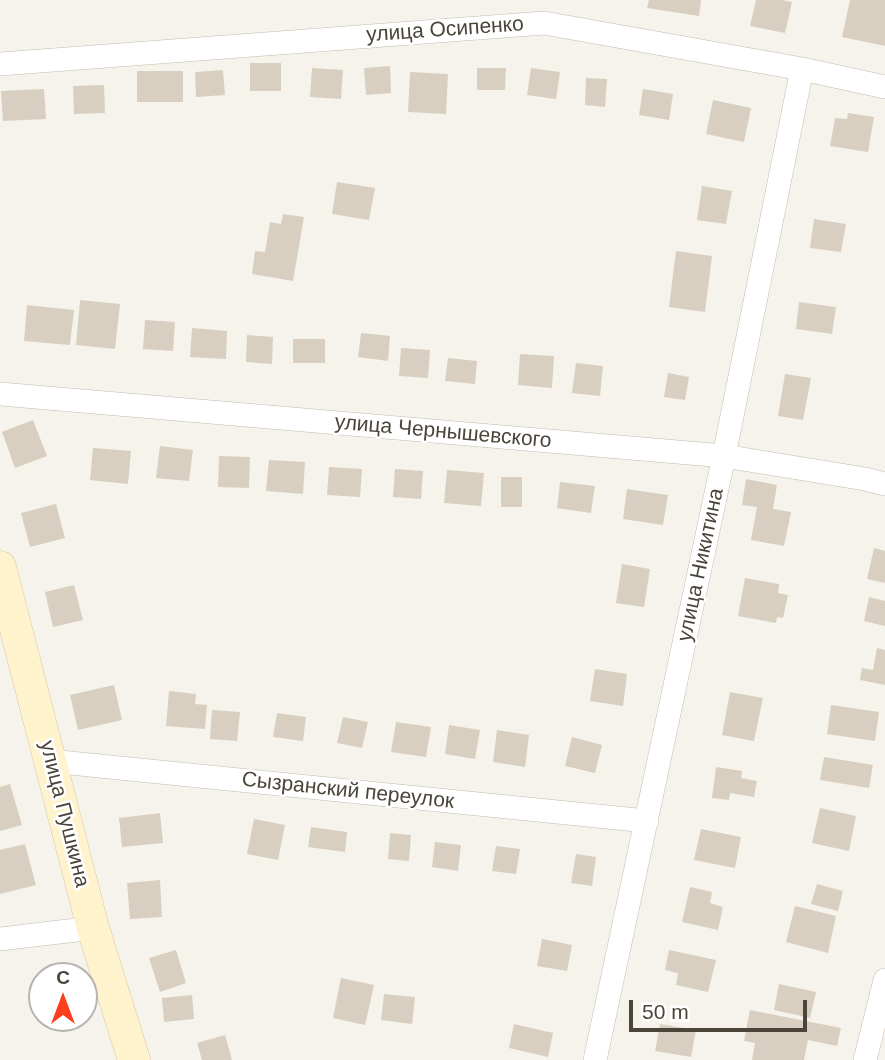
<!DOCTYPE html>
<html>
<head>
<meta charset="utf-8">
<style>
  body { margin:0 }
  #map { position:relative; width:885px; height:1060px; overflow:hidden; background:#f6f3ec; font-family:Helvetica,sans-serif }
  canvas { display:block }
  .north { position:absolute; left:28px; top:962px; width:70px; height:70px; box-sizing:border-box; background:#fff; border:2px solid #b7b4b0; border-radius:50%; rotate:0deg; font-size:19px; font-weight:700; line-height:28px; text-align:center; color:#4b4439 }
  .north::after { content:''; display:block; margin:auto; width:24px; height:32px; background:#fc3f1d; clip-path:polygon(50% 0,100% 100%,50% 72%,0 100%) }
  .scale { position:absolute; left:629px; top:1000px; width:178px; height:32px; box-sizing:border-box; border:4px solid #4b4439; border-top:0; padding-left:9px; font-size:21px; line-height:24px; white-space:nowrap; color:#4b4439; -webkit-text-stroke:5px #fff; paint-order:stroke }
</style>
</head>
<body>
<div id="map">
<canvas width="885" height="1060"></canvas>
<div class="north">С</div>
<div class="scale">50 m</div>
</div>
<script>
const context = document.querySelector('canvas').getContext('2d');
context.lineJoin = 'round';
function fill(path, color) { context.fillStyle = color; context.fill(path, 'evenodd'); }
const toPath = rows => new Path2D(rows.map(r => 'M' + r).join(''));
function stroke(path, color, width, dash) { context.strokeStyle = color; context.lineWidth = width; context.lineCap = dash ? 'butt' : 'round'; context.setLineDash(dash || []); context.stroke(path); }
function label(font, color, halo, rows, align = 'center') {
  context.font = font + ' Helvetica,sans-serif'; context.lineWidth = 5; context.setLineDash([]); context.textBaseline = 'middle'; context.strokeStyle = halo; context.fillStyle = color; for (const [text, x, y, turn = 0] of rows) {
    context.save(); context.translate(x, y); context.rotate((+turn || 0) * Math.PI / 180); context.textAlign = isNaN(turn) ? turn : align; if (halo) context.strokeText(text, 0, 0); context.fillText(text, 0, 0); context.restore();
  }
}
const building = toPath([
  [649,0,701,0,699,16,647,8],
  [756,0,782,0,792,2,785,33,750,26],
  [850,0,885,0,885,46,842,37],
  [250,63,281,63,281,91,250,91],
  [390,66,391,93,366,95,364,68],
  [312,68,343,70,341,99,310,97],
  [477,68,506,68,505,90,477,90],
  [531,68,560,72,556,99,527,95],
  [223,70,225,95,196,97,195,72],
  [137,71,183,71,183,102,137,102],
  [410,72,448,74,446,114,408,112],
  [586,78,607,79,605,107,585,105],
  [104,85,105,113,74,114,73,86],
  [44,89,46,119,3,121,1,91],
  [643,89,673,94,669,120,639,115],
  [713,100,751,108,744,142,706,134],
  [848,113,874,117,868,152,830,146,835,118,847,119],
  [337,182,375,188,369,220,332,214],
  [702,186,732,191,726,224,697,220],
  [283,214,304,217,293,281,252,274,255,251,265,252,270,222,281,224],
  [814,219,846,224,841,252,810,248],
  [676,251,712,256,705,312,669,307],
  [80,300,120,304,115,349,76,345],
  [799,302,836,307,832,334,796,329],
  [27,305,74,310,70,345,24,341],
  [145,320,175,322,173,351,143,349],
  [192,328,227,331,226,359,190,357],
  [361,333,390,336,388,361,358,357],
  [247,335,273,337,272,364,246,362],
  [293,339,325,339,325,363,293,363],
  [401,348,430,350,428,378,399,376],
  [520,354,554,356,552,388,518,385],
  [448,358,477,361,475,384,445,381],
  [576,363,603,366,600,396,572,393],
  [668,373,689,377,685,400,664,397],
  [785,374,811,378,803,420,778,416],
  [33,420,47,456,15,468,2,432],
  [160,446,193,450,189,481,156,478],
  [93,448,131,451,128,484,90,480],
  [219,456,250,457,249,488,218,487],
  [269,460,305,462,303,494,266,491],
  [329,467,362,469,360,497,327,495],
  [395,469,423,471,421,499,393,497],
  [447,470,484,473,481,506,444,503],
  [501,477,522,477,522,507,501,507],
  [746,479,777,485,773,509,791,512,784,546,751,540,757,507,742,505],
  [560,482,595,486,591,513,557,508],
  [627,489,668,495,663,525,623,519],
  [56,504,65,538,30,547,21,513],
  [874,548,885,551,885,583,867,579],
  [622,564,650,569,644,607,616,603],
  [745,578,779,584,778,593,788,595,783,618,777,617,776,623,738,616],
  [74,585,83,620,53,627,45,592],
  [869,597,885,601,885,626,864,621],
  [877,648,885,650,885,685,860,680,862,668,873,670],
  [595,669,627,674,623,706,590,701],
  [114,685,122,720,78,730,70,695],
  [169,691,196,694,195,704,207,705,205,729,166,726],
  [730,692,763,698,754,741,722,735],
  [831,705,879,712,875,741,827,734],
  [212,710,240,712,237,741,210,739],
  [277,713,306,717,303,741,273,737],
  [343,717,368,722,362,748,337,743],
  [396,722,431,727,426,757,391,752],
  [449,725,480,730,475,759,445,754],
  [497,730,529,735,525,767,493,762],
  [572,737,602,745,595,773,565,766],
  [824,757,873,765,869,788,820,780],
  [716,767,742,771,741,778,757,781,754,797,730,793,729,800,712,798],
  [10,784,22,825,0,831,0,787],
  [820,808,856,816,849,851,812,843],
  [160,813,163,843,122,847,119,818],
  [254,819,285,825,278,860,247,854],
  [311,827,347,832,345,852,308,847],
  [701,829,741,837,735,868,694,860],
  [390,833,411,835,409,861,388,859],
  [435,842,461,845,458,871,432,867],
  [25,844,36,885,0,894,0,850],
  [496,846,520,849,516,874,492,871],
  [576,854,596,857,592,886,571,883],
  [160,880,162,917,130,919,127,883],
  [817,884,843,891,838,911,811,904],
  [690,887,712,892,710,903,723,907,718,930,682,922],
  [795,906,836,916,828,953,786,942],
  [542,939,572,945,567,971,537,966],
  [176,950,186,983,160,992,149,958],
  [669,950,716,960,708,992,676,985,678,973,665,970],
  [341,978,374,985,365,1025,333,1018],
  [779,984,816,992,810,1018,774,1010],
  [384,994,415,997,412,1024,381,1020],
  [192,995,194,1019,164,1022,162,998],
  [750,1010,841,1028,837,1046,808,1040,804,1060,752,1060,755,1043,744,1041],
  [514,1024,553,1033,548,1057,509,1048],
  [660,1024,696,1030,691,1057,655,1051],
  [225,1035,232,1060,202,1060,197,1043]
]);
const street = toPath([
  [0,64,544,23,802,69,885,87],
  [0,394,724,456,865,479,885,484],
  [50,761,647,821],
  [0,939,93,928],
  [595,1060,724,456,802,69],
  [865,1060,885,980]
]);
const secondary = toPath([
  [0,567,93,928,134,1060]
]);
const streetNames = [
  ["улица Осипенко",445,30,-4],
  ["улица Чернышевского",443,432,5],
  ["улица Никитина",701,565,-78],
  ["Сызранский переулок",348,791,6],
  ["улица Пушкина",64,814,76]
];
fill(building, '#d8cfc1');
stroke(street, '#c2bbae', 24);
stroke(secondary, '#d6c79b', 33);
stroke(street, '#fff', 23);
stroke(secondary, '#fff3cd', 32);
label('21px', '#4b4439', '#fff', streetNames);
</script>
</body>
</html>
